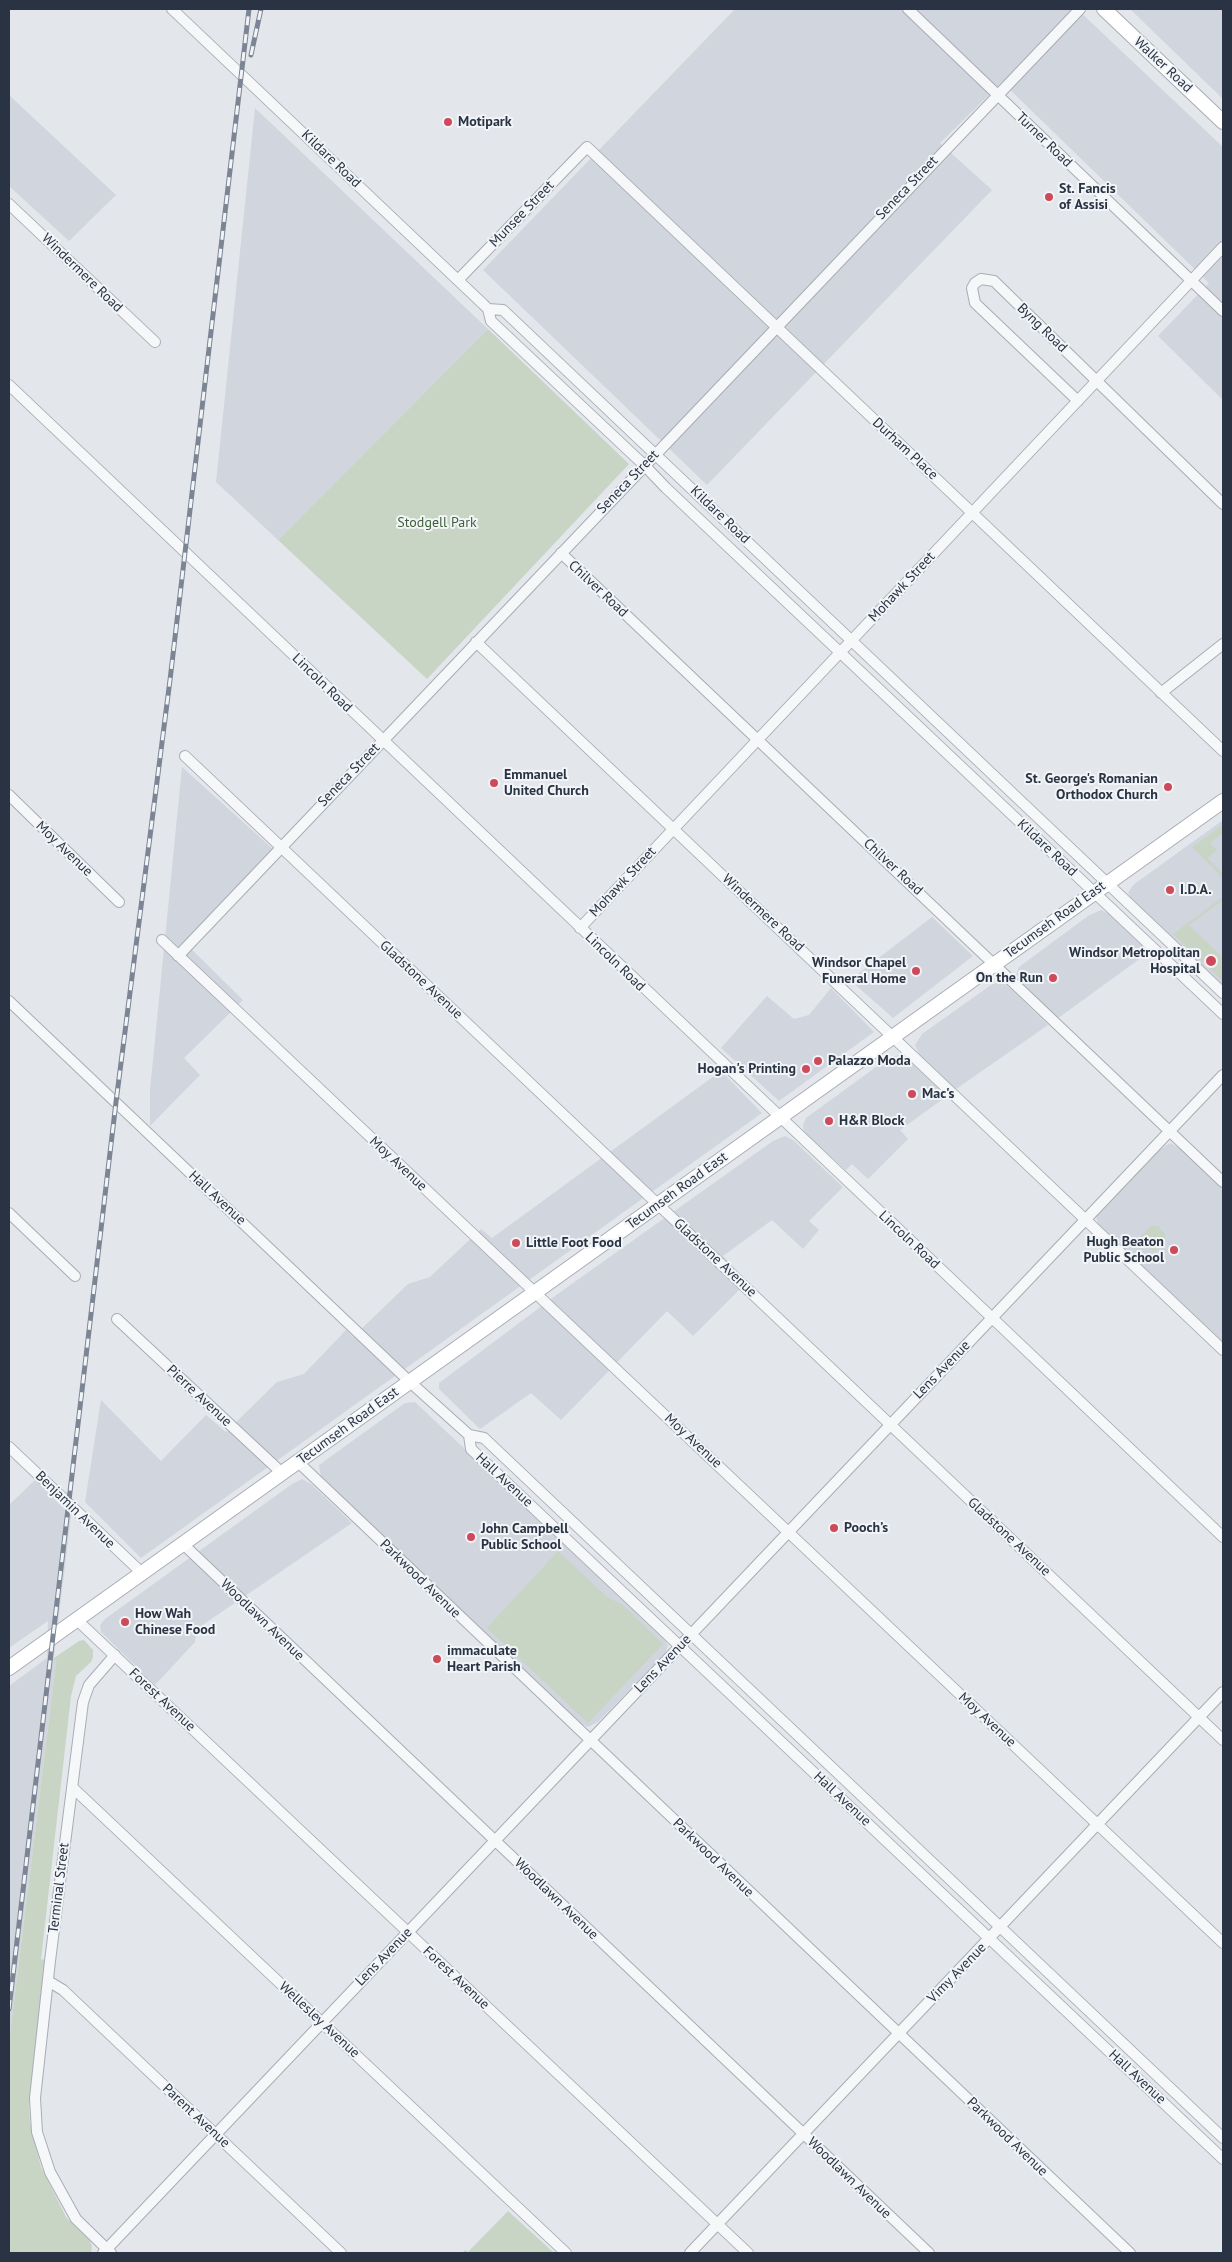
<!DOCTYPE html>
<html>
<head>
<meta charset="utf-8">
<style>
  body { margin:0 }
  #map { position:relative; width:1232px; height:2262px; overflow:hidden; background:#e3e6eb; font-family:"PT Sans",sans-serif }
  canvas { display:block }
  .frame { position:absolute; inset:0; border:10px solid #2a3343; pointer-events:none }
</style>
</head>
<body>
<div id="map">
<canvas width="1232" height="2262"></canvas>
<div class="frame"></div>
</div>
<script>
const context = document.querySelector('canvas').getContext('2d');
context.lineJoin = 'round';
function fill(path, color) { context.fillStyle = color; context.fill(path, 'evenodd'); }
const toPath = rows => new Path2D(rows.map(r => 'M' + r).join(''));
function stroke(path, color, width, dash) { context.strokeStyle = color; context.lineWidth = width; context.lineCap = dash ? 'butt' : 'round'; context.setLineDash(dash || []); context.stroke(path); }
function label(font, color, halo, rows, align = 'center') {
  context.font = font + ' "PT Sans",sans-serif'; context.lineWidth = 4; context.setLineDash([]); context.textBaseline = 'middle'; context.strokeStyle = halo; context.fillStyle = color; for (const [text, x, y, turn = 0] of rows) {
    context.save(); context.translate(x, y); context.rotate((+turn || 0) * Math.PI / 180); context.textAlign = isNaN(turn) ? turn : align; if (halo) context.strokeText(text, 0, 0); context.fillText(text, 0, 0); context.restore();
  }
}
const built = toPath([
  [735,9,1077,9,1223,147,1223,400,1158,336,1209,283,1002,82,940,143,992,190,707,485,483,270],
  [1130,9,1223,9,1223,99],
  [9,95,116,195,69,241,9,186],
  [255,108,488,329,278,540,216,482],
  [182,767,274,850,185,943,243,1000,184,1058,200,1075,150,1126,150,1090],
  [1223,820,1223,985,1134,903,1128,893,1133,885],
  [1101,910,1109,914,1149,952,1057,1019,1021,985,1016,975,1019,967,1088,916],
  [932,917,973,956,893,1018,850,980],
  [1001,981,1010,988,1048,1025,956,1089,919,1054,915,1045,922,1034,991,985],
  [831,988,874,1032,779,1101,721,1048,767,996,794,1019,809,1015],
  [899,1055,908,1060,947,1096,900,1130,908,1139,868,1179,852,1164,846,1170,804,1132,803,1125,806,1118,887,1059],
  [721,1071,762,1113,141,1558,85,1502,101,1400,161,1461,206,1415,226,1432,277,1382,304,1374,346,1330,353,1337,408,1284,430,1277,481,1229,492,1238],
  [785,1136,793,1140,843,1187,809,1221,819,1230,803,1249,772,1220,723,1256,747,1282,693,1336,667,1311,561,1420,531,1393,480,1429,439,1389,439,1383,559,1293,773,1141],
  [1170,1143,1181,1149,1223,1189,1223,1343,1098,1225,1096,1216,1158,1151],
  [415,1402,662,1635,668,1645,665,1654,598,1722,588,1727,578,1722,321,1478,319,1465,405,1403],
  [302,1479,311,1484,352,1523,201,1626,196,1632,195,1642,155,1685,101,1632,100,1625,105,1619,292,1484],
  [35,1480,71,1516,54,1657,56,1662,55,1671,9,2043,9,1686,47,1658,48,1621,9,1648,9,1505]
]);
const green = toPath([
  [488,329,629,464,427,679,278,540],
  [1223,825,1223,833,1210,843,1217,850,1207,858,1223,873,1223,878,1192,847],
  [1223,897,1223,900,1189,925,1223,958,1223,981,1173,934],
  [1151,1226,1158,1226,1165,1234,1165,1239,1154,1252,1141,1241,1141,1236],
  [558,1551,607,1597,623,1605,663,1644,588,1723,487,1628],
  [84,1640,93,1650,93,1657,91,1662,76,1676,71,1696,41,1959,45,1960,29,2102,30,2123,41,2167,66,2217,90,2241,92,2247,91,2253,9,2253,9,2043,55,1671,56,1662,54,1658,79,1641],
  [508,2211,554,2253,462,2253,465,2250,468,2252]
]);
const street = toPath([
  [172,9,483,304,488,309,491,321,644,465,666,488,1223,1014],
  [908,9,1223,311],
  [9,204,155,342],
  [458,280,587,147,1223,751],
  [488,309,503,310,1223,993],
  [9,385,1223,1537],
  [1078,401,975,303,972,288,975,283,981,279,994,281,1223,504],
  [561,553,1223,1182],
  [476,642,1223,1350],
  [1161,693,1223,644],
  [185,756,1223,1740],
  [9,795,119,902],
  [580,928,1223,247],
  [162,940,1223,1943],
  [178,956,1080,9],
  [9,1001,410,1382,469,1435,484,1438,1223,2138],
  [9,1213,75,1276],
  [117,1319,282,1473],
  [469,1435,471,1449,1223,2159],
  [9,1447,142,1573],
  [298,1462,1130,2253],
  [183,1544,929,2253],
  [77,1620,748,2253],
  [72,1787,566,2253],
  [48,1981,63,1990,341,2253],
  [103,2253,1223,1075],
  [111,2253,76,2219,50,2172,37,2132,35,2098,50,1961,83,1702,89,1685,115,1655],
  [690,2253,1223,1692]
]);
const secondary = toPath([
  [1104,9,1223,122],
  [9,1668,1223,801]
]);
const rail = toPath([
  [251,55,261,9],
  [9,2009,116,1102,170,680,249,9]
]);
const markers = [
  [448,122,5,"#ce4a5a"],
  [1049,197,5,"#ce4a5a"],
  [494,783,5,"#ce4a5a"],
  [1168,787,5,"#ce4a5a"],
  [1170,890,5,"#ce4a5a"],
  [1211,961,6,"#ce4a5a"],
  [916,971,5,"#ce4a5a"],
  [1053,978,5,"#ce4a5a"],
  [818,1061,5,"#ce4a5a"],
  [806,1069,5,"#ce4a5a"],
  [912,1094,5,"#ce4a5a"],
  [829,1121,5,"#ce4a5a"],
  [516,1243,5,"#ce4a5a"],
  [1174,1250,5,"#ce4a5a"],
  [834,1528,5,"#ce4a5a"],
  [471,1537,5,"#ce4a5a"],
  [125,1622,5,"#ce4a5a"],
  [437,1659,5,"#ce4a5a"]
];
const streetNames = [
  ["Walker Road",1163,65,43],
  ["Turner Road",1044,140,44],
  ["Kildare Road",331,159,44],
  ["Seneca Street",907,188,-46],
  ["Munsee Street",522,214,-46],
  ["Windermere Road",82,273,44],
  ["Byng Road",1042,328,44],
  ["Durham Place",905,449,43],
  ["Seneca Street",628,482,-46],
  ["Kildare Road",720,515,44],
  ["Mohawk Street",902,587,-47],
  ["Chilver Road",598,589,43],
  ["Lincoln Road",322,683,44],
  ["Seneca Street",349,775,-46],
  ["Kildare Road",1047,848,43],
  ["Moy Avenue",64,849,44],
  ["Chilver Road",893,867,43],
  ["Mohawk Street",623,882,-47],
  ["Windermere Road",763,913,43],
  ["Tecumseh Road East",1055,920,-36],
  ["Lincoln Road",615,962,44],
  ["Gladstone Avenue",421,980,43],
  ["Moy Avenue",398,1164,43],
  ["Tecumseh Road East",677,1191,-36],
  ["Hall Avenue",217,1198,43],
  ["Lincoln Road",909,1240,43],
  ["Gladstone Avenue",715,1258,43],
  ["Lens Avenue",942,1370,-46],
  ["Pierre Avenue",199,1396,43],
  ["Tecumseh Road East",348,1426,-36],
  ["Moy Avenue",693,1441,43],
  ["Hall Avenue",504,1480,43],
  ["Benjamin Avenue",75,1510,44],
  ["Gladstone Avenue",1009,1537,43],
  ["Parkwood Avenue",420,1579,44],
  ["Woodlawn Avenue",262,1620,44],
  ["Lens Avenue",663,1664,-46],
  ["Forest Avenue",162,1700,43],
  ["Moy Avenue",987,1720,43],
  ["Hall Avenue",842,1799,43],
  ["Parkwood Avenue",713,1858,44],
  ["Terminal Street",59,1888,-83],
  ["Woodlawn Avenue",556,1899,44],
  ["Lens Avenue",384,1957,-46],
  ["Vimy Avenue",957,1973,-46],
  ["Forest Avenue",456,1978,43],
  ["Wellesley Avenue",319,2020,43],
  ["Hall Avenue",1137,2077,43],
  ["Parent Avenue",196,2116,43],
  ["Parkwood Avenue",1007,2137,44],
  ["Woodlawn Avenue",849,2178,44]
];
const poiNames = [
  ["Motipark",458,122],
  ["St. Fancis",1059,189],
  ["of Assisi",1059,205],
  ["Emmanuel",504,775],
  ["United Church",504,791],
  ["St. George's Romanian",1158,779,"right"],
  ["Orthodox Church",1158,795,"right"],
  ["I.D.A.",1180,890],
  ["Windsor Metropolitan",1200,953,"right"],
  ["Hospital",1200,969,"right"],
  ["Windsor Chapel",906,963,"right"],
  ["Funeral Home",906,979,"right"],
  ["On the Run",1043,978,"right"],
  ["Palazzo Moda",828,1061],
  ["Hogan's Printing",796,1069,"right"],
  ["Mac's",922,1094],
  ["H&R Block",839,1121],
  ["Hugh Beaton",1164,1242,"right"],
  ["Public School",1164,1258,"right"],
  ["Little Foot Food",526,1243],
  ["Pooch’s",844,1528],
  ["John Campbell",481,1529],
  ["Public School",481,1545],
  ["How Wah",135,1614],
  ["Chinese Food",135,1630],
  ["immaculate",447,1651],
  ["Heart Parish",447,1667]
];
const parkNames = [
  ["Stodgell Park",437,523]
];
fill(built, '#d1d5dd');
fill(green, '#c8d5c4');
stroke(street, '#a8adb5', 12);
stroke(secondary, '#a8adb5', 16);
stroke(street, '#f5f7f9', 10);
stroke(secondary, '#fff', 14);
stroke(rail, '#7c8594', 5);
stroke(rail, '#f2f5f8', 3, [9]);
for (const [x, y, r, color] of markers) { const dot = new Path2D(); dot.arc(x, y, r, 0, 2 * Math.PI); context.fillStyle = color; context.fill(dot); stroke(dot, '#f2f5f8', 2); }
label('14px', '#2a3343', '#f2f5f8', streetNames);
label('bold 14px', '#2a3343', '#f2f5f8', poiNames, 'left');
label('14px', '#3e5f38', '#f2f5f8', parkNames);
</script>
</body>
</html>
